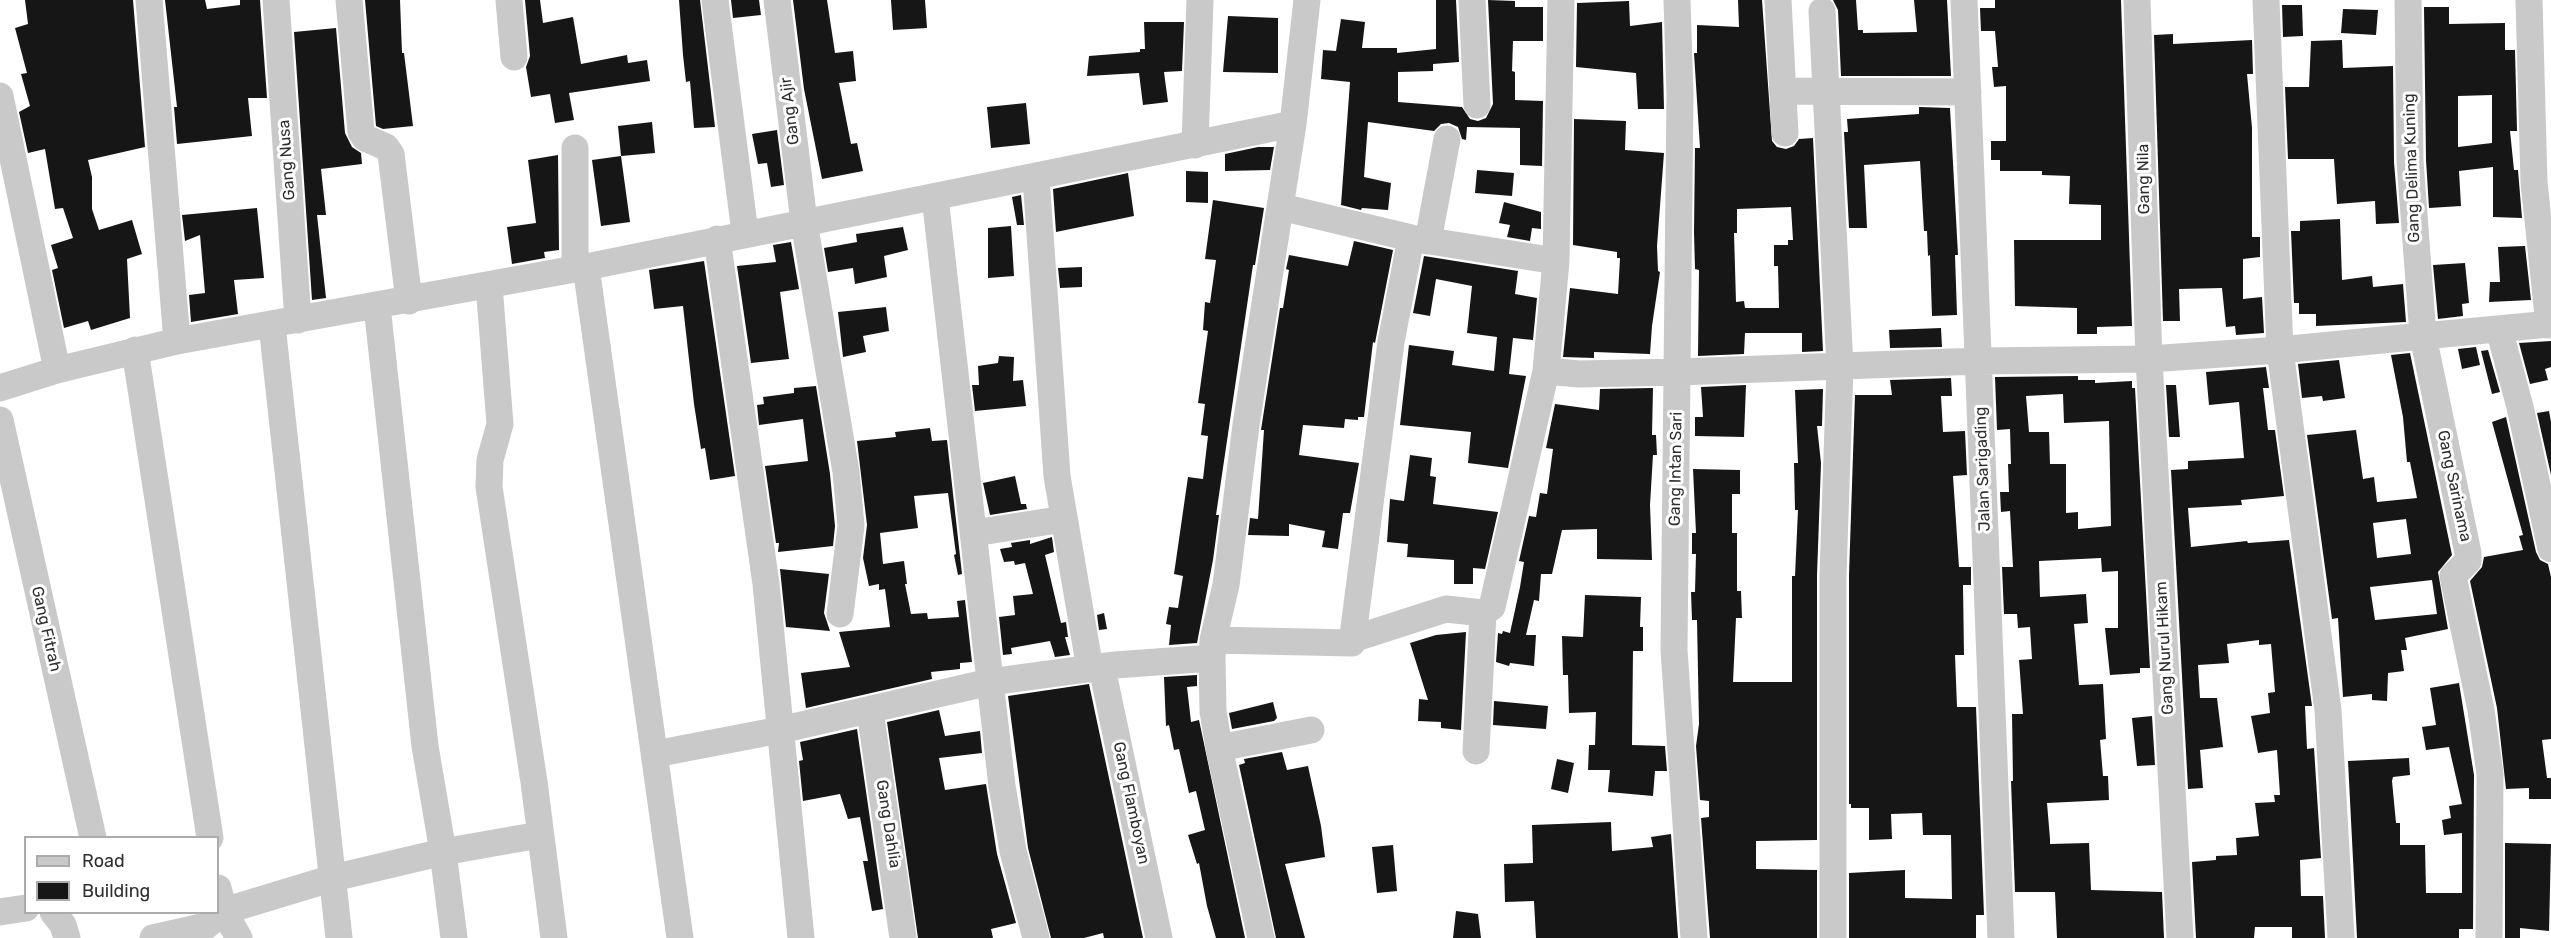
<!DOCTYPE html>
<html>
<head>
<meta charset="utf-8">
<style>
  body { margin:0 }
  #map { position:relative; width:2551px; height:938px; overflow:hidden; background:#fff; font-family:Rubik,sans-serif }
  canvas { display:block }
  .legend { position:absolute; left:24px; top:836px; width:195px; height:78px; box-sizing:border-box; background:#fff; border:2px solid #acacac; margin:0; padding:8px 10px; list-style:none; font-size:18px; color:#2f2f2f }
  .legend li { display:flex; align-items:center; gap:12px; height:30px }
  .legend b { width:30px; border:2px solid #acacac }
</style>
</head>
<body>
<div id="map">
<canvas width="2551" height="938"></canvas>
<ul class="legend">
<li><b style="height:8px;background:#c9c9c9"></b>Road</li>
<li><b style="height:16px;background:#161616"></b>Building</li>
</ul>
</div>
<script>
const context = document.querySelector('canvas').getContext('2d');
context.lineJoin = 'round';
function fill(path, color) { context.fillStyle = color; context.fill(path, 'evenodd'); }
const toPath = rows => new Path2D(rows.map(r => 'M' + r).join(''));
function stroke(path, color, width, dash) { context.strokeStyle = color; context.lineWidth = width; context.lineCap = dash ? 'butt' : 'round'; context.setLineDash(dash || []); context.stroke(path); }
function label(font, color, halo, rows, align = 'center') {
  context.font = font + ' Rubik,sans-serif'; context.lineWidth = 6; context.setLineDash([]); context.textBaseline = 'middle'; context.strokeStyle = halo; context.fillStyle = color; for (const [text, x, y, turn = 0] of rows) {
    context.save(); context.translate(x, y); context.rotate((+turn || 0) * Math.PI / 180); context.textAlign = isNaN(turn) ? turn : align; if (halo) context.strokeText(text, 0, 0); context.fillText(text, 0, 0); context.restore();
  }
}
const building = toPath([
  [25,0,133,0,145,147,88,160,92,177,92,209,99,230,132,220,142,254,127,259,130,318,91,330,88,321,64,328,52,270,58,268,51,245,73,238,63,208,55,209,45,149,28,153,19,112,30,106,21,74,27,73,15,28,28,24],
  [165,0,205,0,207,9,240,5,240,0,260,0,267,98,248,98,252,136,177,144,174,107,177,107],
  [365,0,400,0,402,53,404,53,413,126,383,129,376,126],
  [525,0,540,0,543,23,573,17,581,64,627,55,628,63,647,60,650,81,569,93,574,120,555,123,550,94,531,97,526,67,530,56],
  [679,0,700,0,715,127,694,128,690,81,686,82,683,55],
  [731,0,759,0,761,15,733,18],
  [793,0,827,0,835,53,853,51,856,81,839,83,851,144,857,143,863,171,822,179,804,89],
  [891,0,925,0,927,28,893,30],
  [1436,0,1456,0,1459,62,1433,64,1433,71,1398,72,1398,102,1462,107,1470,119,1478,121,1486,118,1493,104,1488,0,1515,1,1515,7,1543,7,1543,41,1513,41,1512,71,1515,72,1515,100,1543,101,1542,166,1520,165,1520,128,1467,127,1466,140,1462,139,1458,127,1449,123,1441,124,1434,131,1368,122,1364,177,1391,183,1388,210,1362,208,1361,210,1341,205,1350,82,1321,79,1323,50,1336,51,1341,19,1365,22,1362,48,1397,48,1397,53,1436,49],
  [1738,0,1762,0,1772,141,1777,147,1786,149,1794,146,1799,139,1813,138,1823,351,1802,352,1802,333,1745,333,1744,354,1698,356,1699,270,1695,269,1694,232,1695,148,1700,148,1694,53,1697,53,1697,25,1739,27],
  [1791,207,1793,240,1788,240,1788,245,1774,245,1774,266,1778,266,1779,308,1745,308,1744,301,1736,302,1734,233,1737,233,1737,209],
  [1833,0,1856,0,1858,30,1863,30,1863,33,1917,32,1914,0,1947,0,1951,76,1841,76,1838,10],
  [1995,0,2121,0,2132,326,2097,327,2097,334,2077,334,2077,308,2015,306,2014,240,2101,240,2101,205,2069,204,2070,176,2042,175,2042,171,2000,171,2000,160,1991,160,1991,141,2006,141,2006,86,1994,87,1992,67,1998,67,1995,31,1981,31,1980,8,1995,8],
  [1629,1,1630,26,1662,22,1664,109,1638,109,1636,73,1576,67,1577,3],
  [2282,5,2302,5,2303,36,2283,37],
  [2424,7,2449,7,2449,24,2505,23,2505,50,2515,50,2517,131,2510,131,2514,170,2518,170,2522,218,2493,217,2493,167,2459,171,2461,206,2429,208,2426,160],
  [2492,95,2492,143,2458,147,2458,96],
  [2343,9,2378,10,2376,35,2341,33],
  [1228,16,1278,18,1278,73,1223,72],
  [1144,22,1184,22,1182,71,1164,72,1168,102,1143,105,1139,73,1087,76,1089,56,1140,52,1140,49,1145,49],
  [336,28,345,133,352,147,361,153,362,164,321,169,326,215,317,215,326,298,312,300,294,32],
  [2173,34,2173,44,2252,40,2253,74,2247,74,2252,128,2252,237,2260,237,2260,257,2243,259,2243,299,2262,297,2264,333,2236,335,2235,326,2226,327,2222,288,2179,289,2180,321,2163,321,2154,35],
  [2342,40,2343,68,2393,66,2394,162,2399,223,2376,224,2375,201,2337,204,2334,159,2288,159,2285,87,2309,87,2311,41],
  [1026,103,1030,144,991,148,987,107],
  [1919,107,1950,108,1958,255,1955,255,1957,315,1932,316,1930,255,1928,256,1927,231,1924,231,1920,161,1864,165,1867,228,1849,228,1844,132,1848,132,1847,119,1919,114],
  [1574,119,1626,121,1625,150,1664,153,1657,246,1658,271,1660,272,1652,326,1650,354,1594,352,1594,358,1563,357,1570,288,1618,294,1620,258,1617,258,1617,252,1573,245],
  [652,122,655,153,621,156,618,126],
  [777,130,784,185,771,187,767,163,758,164,752,134],
  [1258,147,1274,147,1270,170,1225,171,1225,154],
  [558,155,559,250,544,252,545,258,512,264,507,227,536,223,528,160],
  [621,156,630,222,601,226,592,160],
  [1477,170,1514,173,1512,196,1475,193],
  [1186,171,1208,172,1208,203,1186,202],
  [1128,173,1134,216,1056,232,1053,189],
  [1021,195,1024,225,1017,225,1012,197],
  [1213,200,1264,208,1255,265,1253,265,1216,515,1219,515,1213,560,1197,643,1169,645,1171,625,1166,624,1169,607,1178,608,1183,576,1174,574,1188,477,1203,479,1208,436,1201,435,1205,404,1198,403,1208,331,1203,330,1205,302,1210,303,1216,260,1205,259],
  [1504,202,1541,212,1541,229,1532,228,1530,241,1507,237,1510,225,1499,223],
  [257,208,264,278,234,280,238,314,191,322,189,295,205,293,200,235,185,241,182,215],
  [2340,219,2342,280,2372,276,2373,287,2403,284,2406,322,2316,326,2316,314,2299,314,2299,303,2294,303,2291,231,2300,231,2300,221],
  [1011,226,1014,276,988,278,988,228],
  [903,227,908,250,884,256,887,277,855,284,853,268,828,272,824,248,857,242,856,234],
  [1354,241,1393,250,1375,343,1373,342,1364,417,1358,417,1358,420,1345,419,1344,428,1303,425,1299,455,1359,463,1350,513,1343,513,1338,549,1322,547,1325,531,1289,524,1289,536,1248,535,1250,518,1258,519,1264,430,1261,430,1280,308,1283,308,1289,270,1286,269,1289,255,1348,266],
  [791,242,799,289,780,292,789,359,751,363,737,266,776,262,773,245],
  [2525,246,2531,300,2489,302,2490,282,2500,282,2498,247],
  [1424,256,1518,271,1515,294,1537,298,1533,340,1513,338,1509,374,1526,376,1508,468,1468,463,1471,432,1400,425,1409,345,1454,351,1452,365,1494,371,1497,337,1467,333,1472,286,1436,279,1430,316,1413,313],
  [704,261,735,476,710,480,705,448,701,449,694,404,683,306,654,309,649,270],
  [2465,263,2469,303,2462,304,2463,316,2438,319,2433,265],
  [1082,267,1082,287,1060,288,1058,268],
  [886,307,889,331,863,336,866,352,843,357,838,312],
  [1941,328,1942,347,1890,348,1889,330],
  [2551,341,2551,367,2545,369,2548,380,2530,384,2519,343],
  [2476,347,2480,365,2462,369,2458,349],
  [2488,350,2500,392,2492,394,2481,351],
  [2410,353,2452,555,2438,572,2448,629,2405,638,2407,650,2401,650,2404,671,2388,673,2387,701,2372,700,2372,694,2343,697,2338,618,2332,619,2307,435,2356,430,2363,479,2374,477,2377,502,2417,498,2410,462,2407,462,2403,417,2391,355],
  [2406,519,2411,554,2377,558,2373,523],
  [2432,580,2437,614,2375,620,2370,587],
  [999,356,1014,357,1013,381,1023,380,1026,406,975,411,972,385,979,385,978,366,998,363],
  [2339,360,2345,398,2323,401,2322,396,2302,398,2298,364],
  [2266,367,2269,388,2263,388,2268,430,2275,430,2284,496,2241,500,2242,505,2188,508,2191,547,2247,541,2248,543,2289,540,2312,706,2305,706,2307,749,2314,748,2321,858,2300,860,2301,896,2323,896,2325,938,2292,938,2292,927,2255,927,2254,938,2196,938,2192,862,2216,860,2216,856,2237,855,2236,838,2259,836,2255,803,2275,802,2274,795,2280,795,2277,750,2258,753,2251,716,2270,713,2268,693,2275,692,2271,644,2259,645,2259,640,2227,644,2229,663,2198,665,2200,698,2217,698,2223,747,2200,750,2203,788,2188,789,2171,470,2188,469,2188,461,2244,458,2239,402,2209,405,2206,372],
  [2078,376,2078,380,2095,380,2095,383,2132,381,2132,388,2135,388,2150,668,2140,668,2140,673,2110,675,2105,628,2118,628,2118,571,2102,572,2101,558,2039,561,2040,597,2086,594,2088,623,2074,624,2079,685,2103,684,2106,739,2100,740,2103,776,2108,776,2109,800,2047,803,2050,839,2050,844,2089,843,2091,890,2162,892,2164,938,2057,938,2055,892,2015,892,2011,781,2013,781,2012,714,2023,714,2019,660,2032,659,2030,627,2018,628,2017,614,2004,614,2002,567,2013,567,2010,511,2001,512,2000,492,2009,492,2008,464,2011,464,2010,429,1997,430,1995,377],
  [2063,394,2064,423,2109,421,2111,526,2078,529,2078,512,2066,513,2066,464,2050,464,2049,432,2029,432,2026,396],
  [1951,378,1952,396,1941,396,1943,432,1965,431,1967,475,1953,476,1959,567,1971,567,1971,585,1963,585,1964,655,1955,655,1957,707,1976,707,1984,915,1976,915,1976,938,1849,938,1849,873,1905,870,1905,898,1952,899,1951,835,1923,835,1922,813,1891,814,1892,839,1869,840,1869,808,1851,808,1851,804,1849,804,1849,575,1855,395,1892,395,1890,380],
  [1746,385,1744,437,1695,436,1695,417,1703,417,1701,387],
  [2166,385,2176,385,2180,437,2169,437],
  [816,386,830,474,835,526,833,546,778,552,779,543,776,543,765,466,808,461,803,419,759,425,757,405,764,404,763,397,794,393,794,388],
  [1653,388,1652,435,1656,435,1657,455,1653,455,1650,505,1652,560,1597,559,1597,529,1562,530,1552,574,1541,574,1539,601,1534,600,1526,635,1536,635,1534,666,1510,663,1509,666,1496,662,1498,633,1502,634,1503,631,1510,633,1520,587,1524,562,1519,561,1529,516,1536,517,1540,493,1547,494,1553,449,1546,448,1555,404,1599,410,1600,389],
  [1823,389,1822,426,1817,426,1821,463,1817,575,1817,840,1756,841,1756,869,1817,870,1817,938,1710,938,1701,818,1709,817,1709,801,1700,800,1696,746,1699,724,1697,620,1692,620,1691,592,1695,592,1696,554,1692,554,1692,533,1696,533,1693,469,1740,470,1740,494,1732,494,1732,533,1737,533,1737,591,1741,591,1742,618,1736,618,1733,682,1792,682,1792,576,1795,576,1798,510,1795,510,1794,463,1798,463,1795,390],
  [2549,411,2551,422,2551,475,2537,413],
  [2506,417,2536,552,2540,560,2548,564,2551,577,2551,739,2542,740,2547,778,2551,778,2551,799,2529,799,2529,788,2506,789,2497,708,2470,581,2482,567,2484,557,2523,550,2519,536,2523,535,2492,422],
  [930,428,932,441,947,440,962,574,958,575,954,555,956,554,948,493,914,496,918,528,880,533,883,564,904,561,907,584,905,584,911,614,927,613,928,619,959,617,957,601,965,600,972,662,960,663,960,669,931,672,932,679,806,708,801,673,850,667,839,632,890,627,885,589,879,590,879,584,869,586,863,558,867,525,857,441,896,437,895,432],
  [1410,455,1432,458,1430,476,1436,477,1433,504,1498,512,1485,569,1473,568,1473,584,1454,584,1454,560,1407,557,1408,544,1387,542,1390,499,1404,501],
  [1015,476,1021,504,1026,504,1027,509,990,515,983,483],
  [1052,537,1054,552,1045,555,1061,623,1066,622,1068,637,1065,637,1070,655,1055,657,1050,641,1011,648,1012,654,1003,655,999,617,1015,615,1013,596,1033,594,1025,563,1015,565,1014,561,1004,562,1000,549,1012,547,1011,543,1030,540,1030,544],
  [780,569,829,574,824,613,830,631,786,627],
  [1585,595,1641,597,1640,627,1643,627,1643,651,1633,651,1632,745,1665,746,1667,771,1655,771,1653,796,1608,792,1610,770,1588,770,1589,745,1595,745,1596,712,1569,713,1568,675,1563,675,1562,636,1583,637],
  [1104,613,1107,629,1099,630,1097,615],
  [1466,632,1461,730,1441,728,1441,722,1418,721,1419,699,1428,700,1410,643,1436,635],
  [1197,675,1197,686,1187,687,1191,722,1199,720,1245,938,1216,938,1207,906,1199,863,1197,864,1188,835,1205,830,1196,791,1189,793,1179,749,1174,750,1169,725,1166,726,1164,677],
  [2459,683,2474,775,2473,929,2459,929,2459,938,2357,938,2348,761,2409,758,2410,775,2393,777,2392,781,2396,823,2400,823,2400,845,2425,845,2426,893,2462,893,2462,833,2444,835,2442,820,2451,818,2449,806,2462,804,2449,747,2426,750,2422,727,2436,725,2430,688],
  [1089,684,1143,938,1104,938,1103,933,1084,938,1051,938,1028,848,1008,696],
  [1494,701,1548,706,1546,729,1493,725],
  [1273,702,1277,718,1274,721,1232,729,1229,713],
  [939,710,945,736,980,731,982,753,939,758,945,790,986,784,997,854,1016,923,991,929,993,938,918,938,887,722],
  [2152,716,2155,765,2137,766,2132,718],
  [857,729,883,909,872,911,863,861,868,861,860,817,848,819,840,794,803,801,799,761,803,760,800,742],
  [1282,752,1287,770,1308,766,1321,826,1325,857,1285,864,1305,938,1276,938,1239,765,1245,763,1244,759],
  [1557,759,1574,763,1568,793,1551,789],
  [1611,822,1612,851,1653,847,1651,837,1671,834,1678,938,1536,938,1534,901,1505,902,1504,864,1533,863,1532,825],
  [2505,843,2551,844,2549,931,2520,928,2520,938,2505,938],
  [1393,845,1397,891,1377,893,1372,847],
  [1456,911,1478,914,1481,938,1453,938]
]);
const minor = toPath([
  [149,0,177,341],
  [276,0,298,320],
  [349,0,361,132,365,138,386,147,391,154,409,301],
  [509,0,514,57],
  [715,0,745,233],
  [777,0,804,222,846,472,851,526,840,614],
  [1472,0,1477,105],
  [1677,0,1680,95,1674,650,1694,938],
  [1778,0,1785,133],
  [1964,0,2001,938],
  [2137,0,2149,359,2180,938],
  [2266,0,2280,350,2328,710,2341,938],
  [2408,0,2410,161,2423,336,2551,324],
  [2529,0,2534,182,2549,325],
  [1822,11,1840,367,1833,575,1833,938],
  [1783,91,1968,92],
  [0,96,57,370],
  [1195,145,1200,0],
  [1036,177,1057,476,1090,669],
  [935,197,1002,786,1013,851,1036,938],
  [1281,207,1411,238,1556,261],
  [717,239,766,584,801,938],
  [1428,241,1447,139],
  [586,267,680,938],
  [575,269,575,148],
  [489,285,500,424,490,460,489,487,534,782,554,938],
  [377,306,425,746,443,852,454,938],
  [272,325,339,938],
  [2499,329,2520,407,2551,549],
  [135,350,210,838],
  [1546,371,1579,374,1678,372,1979,361,2149,359,2280,350,2423,336,2468,553,2468,561,2453,576,2481,710,2490,774,2489,938],
  [0,388,57,370,177,341,586,267,1293,124],
  [0,420,93,838],
  [974,533,1064,519],
  [1213,640,1352,643,1356,638,1446,609,1483,613,1492,607,1546,371,1556,261,1561,0],
  [1352,643,1391,342,1411,238],
  [1102,668,1159,938],
  [870,711,903,938],
  [1219,748,1311,730],
  [1476,751,1483,613],
  [655,754,780,730,990,682,1115,665,1212,658],
  [218,888,224,911,239,938],
  [0,912,26,908],
  [53,912,63,925,67,938],
  [153,938,206,926,224,911,333,878,443,852,539,835],
  [1261,938,1219,748,1213,711,1212,658,1213,640,1226,585,1246,425,1293,124,1307,0]
]);
const streetNames = [
  ["Gang Ajir",790,111,-97],
  ["Gang Nusa",287,160,-94],
  ["Gang Delima Kuning",2412,168,-92],
  ["Gang Nila",2144,179,-91],
  ["Gang Intan Sari",1676,469,-89],
  ["Jalan Sarigading",1983,469,-92],
  ["Gang Sarinama",2454,486,78],
  ["Gang Fitrah",46,629,77],
  ["Gang Nurul Hikam",2165,648,-93],
  ["Gang Flamboyan",1131,803,78],
  ["Gang Dahlia",888,824,81]
];
fill(building, '#161616');
stroke(minor, '#c9c9c9', 27);
label('16px', '#2f2f2f', '#fff', streetNames);
</script>
</body>
</html>
